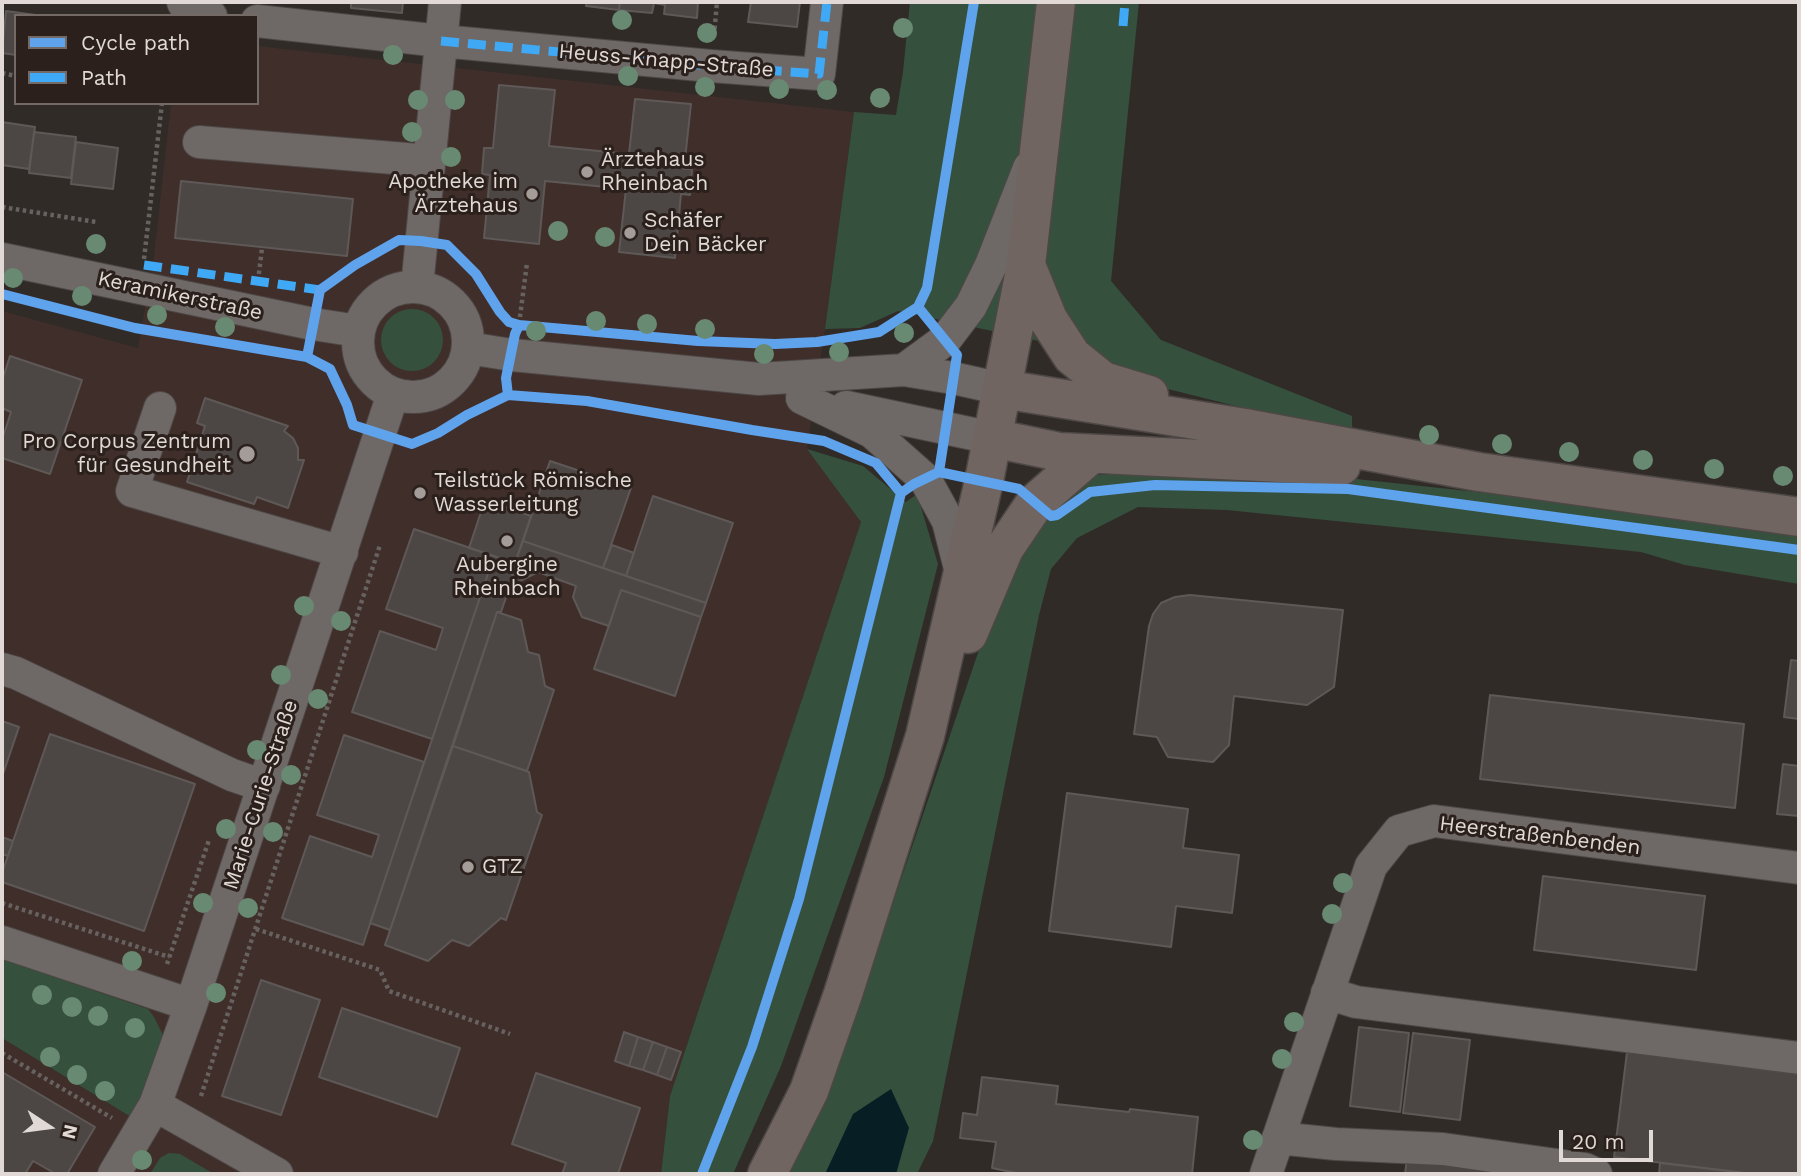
<!DOCTYPE html>
<html>
<head>
<meta charset="utf-8">
<style>
  body { margin:0 }
  #map { position:relative; width:1801px; height:1176px; overflow:hidden; background:#312b28; font-family:"Work Sans",sans-serif }
  canvas { display:block }
  .frame { position:absolute; inset:0; border:4px solid #e0d9d5; pointer-events:none }
  .legend { position:absolute; left:14px; top:14px; width:245px; height:91px; box-sizing:border-box; background:#2b201b; border:2px solid #736a65; margin:0; padding:9px 12px; list-style:none; font-size:21px; color:#e0d9d5 }
  .legend li { display:flex; align-items:center; gap:14px; height:35px }
  .legend b { width:35px; border:2px solid #736a65 }
  .north { position:absolute; left:14px; top:1092px; width:70px; height:70px; -webkit-text-stroke:5px #2b201b; paint-order:stroke; rotate:103deg; font-size:19px; font-weight:700; line-height:28px; text-align:center; color:#e0d9d5 }
  .north::after { content:''; display:block; margin:auto; width:24px; height:32px; background:#e0d9d5; clip-path:polygon(50% 0,100% 100%,50% 72%,0 100%) }
  .scale { position:absolute; left:1559px; top:1130px; width:94px; height:32px; box-sizing:border-box; border:4px solid #e0d9d5; border-top:0; padding-left:9px; font-size:21px; line-height:24px; white-space:nowrap; color:#e0d9d5; -webkit-text-stroke:5px #2b201b; paint-order:stroke }
</style>
</head>
<body>
<div id="map">
<canvas width="1801" height="1176"></canvas>
<div class="frame"></div>
<ul class="legend">
<li><b style="height:9px;background:#60a3ed"></b>Cycle path</li>
<li><b style="height:9px;background:#3fa9f5"></b>Path</li>
</ul>
<div class="north">N</div>
<div class="scale">20 m</div>
</div>
<script>
const context = document.querySelector('canvas').getContext('2d');
context.lineJoin = 'round';
function fill(path, color) { context.fillStyle = color; context.fill(path, 'evenodd'); }
const toPath = rows => new Path2D(rows.map(r => 'M' + r).join(''));
function stroke(path, color, width, dash) { context.strokeStyle = color; context.lineWidth = width; context.lineCap = dash ? 'butt' : 'round'; context.setLineDash(dash || []); context.stroke(path); }
function label(font, color, halo, rows, align = 'center') {
  context.font = font + ' "Work Sans",sans-serif'; context.lineWidth = 6; context.setLineDash([]); context.textBaseline = 'middle'; context.strokeStyle = halo; context.fillStyle = color; for (const [text, x, y, turn = 0] of rows) {
    context.save(); context.translate(x, y); context.rotate((+turn || 0) * Math.PI / 180); context.textAlign = isNaN(turn) ? turn : align; if (halo) context.strokeText(text, 0, 0); context.fillText(text, 0, 0); context.restore();
  }
}
const commercial = toPath([
  [257,46,854,112,825,329,807,448,861,522,670,1096,661,1174,2,1174,2,1038,131,1117,148,1009,2,959,2,311,138,348,154,257,171,103,257,103]
]);
const green = toPath([
  [910,2,1139,2,1111,281,1161,340,1352,416,1352,435,1140,382,1096,353,898,311,860,328,825,329,854,112,896,115,903,72],
  '381 340a31 31 0 1 1 62 0a31 31 0 1 1-62 0Z',
  [807,449,863,466,906,502,917,494,938,564,884,777,781,1066,733,1174,661,1174,670,1096,861,522],
  [1273,470,1773,524,1799,532,1799,584,1685,565,1641,552,1227,510,1138,507,1077,538,1051,569,1039,615,933,1141,917,1174,789,1174,826,1100,996,600,1022,538,1095,475],
  [2,959,148,1009,154,1017,163,1035,163,1052,131,1117,2,1038],
  [169,1153,180,1154,214,1174,150,1174,160,1158]
]);
const water = toPath([
  [891,1089,909,1128,896,1174,825,1174,853,1114]
]);
const building = toPath([
  [351,2,403,2,402,13,351,8,351,2],
  [587,2,620,2,619,10,586,6,587,2],
  [620,2,698,2,697,18,664,14,665,5,654,3,652,13,619,10,620,2],
  [751,2,800,2,797,27,748,22,751,2],
  [6,11,43,16,16,16,16,55,2,53,6,11],
  [499,85,555,90,549,146,629,154,635,99,691,104,684,169,692,169,690,195,681,194,675,258,619,252,626,189,545,181,539,244,484,238,490,175,482,174,484,148,493,148,499,85],
  [2,122,35,127,29,169,2,165,2,122],
  [34,132,76,137,71,178,29,173,34,132],
  [76,142,118,148,113,189,71,184,76,142],
  [181,181,353,199,347,256,175,238,181,181],
  [10,356,82,380,50,474,2,458,2,440,11,412,2,408,2,381,10,356],
  [205,398,288,426,284,431,293,438,298,448,298,460,304,460,288,508,257,497,254,504,187,482,205,426,197,423,205,398],
  [550,461,631,488,603,568,523,541,550,461],
  [653,496,733,523,706,603,626,576,653,496],
  [485,500,531,516,515,563,469,548,485,500],
  [414,529,494,556,432,739,352,712,380,631,436,650,443,628,386,609,414,529],
  [523,541,706,603,701,617,621,590,609,626,582,617,573,597,576,586,538,572,510,586,515,563,523,541],
  [612,545,634,553,626,576,603,568,612,545],
  [494,556,515,563,510,586,501,612,497,612,390,930,370,923,494,556],
  [621,590,701,617,675,696,594,669,621,590],
  [1190,595,1343,610,1334,687,1307,705,1234,696,1229,745,1213,762,1168,757,1157,737,1134,734,1149,626,1153,614,1161,603,1175,597,1190,595],
  [497,612,521,620,528,652,539,655,545,686,554,690,527,771,453,746,497,612],
  [1791,660,1799,661,1799,719,1784,717,1791,660],
  [1490,695,1744,724,1735,808,1480,779,1490,695],
  [2,721,19,727,2,777,2,721],
  [50,734,195,784,144,931,2,882,2,873,50,734],
  [344,735,424,762,363,945,282,918,310,836,372,857,379,835,317,815,344,735],
  [453,746,529,772,537,812,542,815,506,920,501,918,469,946,452,940,428,961,385,945,453,746],
  [1783,764,1799,766,1799,816,1777,814,1783,764],
  [1067,793,1188,809,1183,848,1239,855,1232,913,1176,906,1171,947,1049,931,1067,793],
  [2,837,13,841,8,856,2,854,2,837],
  [1543,876,1705,896,1696,970,1534,950,1543,876],
  [261,980,320,1000,281,1115,222,1096,261,980],
  [342,1008,460,1048,437,1117,319,1077,342,1008],
  [1359,1027,1409,1033,1400,1112,1350,1106,1359,1027],
  [624,1032,638,1037,629,1066,615,1061,624,1032],
  [1413,1033,1470,1040,1460,1120,1403,1113,1413,1033],
  [638,1037,653,1042,643,1070,629,1066,638,1037],
  [653,1042,667,1047,657,1075,643,1070,653,1042],
  [667,1047,681,1052,671,1080,657,1075,667,1047],
  [1627,1052,1799,1074,1799,1174,1754,1174,1614,1157,1627,1052],
  [2,1072,95,1127,67,1174,56,1174,33,1161,25,1174,2,1174,2,1072],
  [536,1073,640,1108,618,1174,562,1174,566,1163,512,1144,536,1073],
  [982,1077,1058,1086,1056,1104,1129,1112,1130,1109,1198,1117,1192,1174,1021,1174,992,1168,996,1142,960,1138,963,1113,977,1115,982,1077],
  [1407,1158,1567,1174,1405,1174,1407,1158],
  [1660,1163,1754,1174,1659,1174,1660,1163]
]);
const path = toPath([
  [714,36,717,2],
  [2,73,16,76],
  [2,207,96,222],
  [144,259,162,103],
  [258,281,262,248],
  [519,324,527,263],
  [2,903,169,957],
  [256,929,380,970,389,991,510,1034],
  [167,964,209,840],
  [2,1053,112,1118],
  [201,1096,380,545]
]);
const minor = toPath([
  [183,2,189,13,211,16],
  [257,21,441,41,711,66,819,74,827,2],
  [199,142,430,161],
  [2,259,313,324,358,331],
  '358 342a55 55 0 1 1 110 0a55 55 0 1 1-110 0Z',
  [417,287,445,2],
  [468,348,512,355,759,379,904,370,953,378,1002,389],
  [904,370,945,340,971,306,991,265,1029,168],
  [802,398,872,432,925,479,948,521,962,576],
  [846,407,992,438],
  [160,408,132,491,342,552],
  [2,669,16,673,232,775,264,786],
  [2,942,191,1005,393,394],
  [1327,993,1356,1002,1799,1058],
  [155,1105,277,1174],
  [1278,1138,1336,1144,1443,1149,1585,1169,1596,1174],
  [114,1174,155,1105,191,1005],
  [1266,1174,1371,866,1399,831,1434,821,1799,868]
]);
const major = toPath([
  [1026,265,1048,319,1072,356,1103,381,1149,395],
  [1002,389,1245,428,1479,472,1799,517],
  [992,438,1060,452,1341,466],
  [968,634,1004,549,1035,503,1090,455],
  [767,1174,809,1091,843,994,925,736,984,481,1026,265,1056,2]
]);
const quiet = toPath([
  [1123,26,1125,2],
  [441,41,711,66,819,74,827,2],
  [144,265,320,290]
]);
const cycleway = toPath([
  [2,294,135,328,307,357,330,369,347,405,353,425,412,444,438,433,467,415,508,395,587,401,752,430,824,441,876,463,901,493,914,484,939,472,1019,489,1051,516,1057,515,1090,492,1155,485,1348,489,1799,550],
  [918,307,957,355,939,472],
  [519,325,698,341,775,344,817,342,879,332,918,307,927,288,974,2],
  [307,357,320,290,355,265,399,240,421,241,447,245,476,274,500,312,509,322,519,325,515,334,506,378,508,395],
  [702,1174,752,1047,799,899,901,493]
]);
const trees = [
  [622,20],
  [903,28],
  [707,33],
  [393,55],
  [628,76],
  [705,87],
  [779,89],
  [827,90],
  [880,98],
  [418,100],
  [455,100],
  [412,132],
  [451,157],
  [558,231],
  [605,237],
  [96,244],
  [13,278],
  [82,296],
  [157,315],
  [596,321],
  [647,324],
  [225,327],
  [705,329],
  [536,331],
  [904,333],
  [839,352],
  [764,354],
  [1429,435],
  [1502,444],
  [1569,452],
  [1643,460],
  [1714,469],
  [1783,476],
  [304,606],
  [341,621],
  [281,675],
  [318,699],
  [257,750],
  [291,775],
  [226,829],
  [273,832],
  [1343,883],
  [203,903],
  [248,908],
  [1332,914],
  [132,961],
  [216,993],
  [42,995],
  [72,1007],
  [98,1016],
  [1294,1022],
  [135,1028],
  [50,1057],
  [1282,1059],
  [77,1075],
  [105,1091],
  [1253,1140],
  [142,1160]
];
const markers = [
  [587,172,7,"#a39c98"],
  [532,194,7,"#a39c98"],
  [630,233,7,"#a39c98"],
  [247,454,9,"#a39c98"],
  [420,493,7,"#a39c98"],
  [507,541,7,"#a39c98"],
  [468,867,7,"#a39c98"]
];
const streetNames = [
  ["Heuss-Knapp-Straße",666,61,5],
  ["Keramikerstraße",180,296,12],
  ["Marie-Curie-Straße",261,795,-72],
  ["Heerstraßenbenden",1540,836,7]
];
const poiNames = [
  ["Ärztehaus",601,160],
  ["Rheinbach",601,184],
  ["Apotheke im",518,182,"right"],
  ["Ärztehaus",518,206,"right"],
  ["Schäfer",644,221],
  ["Dein Bäcker",644,245],
  ["Pro Corpus Zentrum",231,442,"right"],
  ["für Gesundheit",231,466,"right"],
  ["Teilstück Römische",434,481],
  ["Wasserleitung",434,505],
  ["Aubergine",507,565,"center"],
  ["Rheinbach",507,589,"center"],
  ["GTZ",482,867]
];
fill(commercial, '#402e2a');
fill(green, '#35513e');
fill(water, '#071f24');
fill(building, '#4c4745');
stroke(building, '#5e5957', 2);
stroke(minor, '#4d4745', 34);
stroke(major, '#4d4745', 41);
stroke(path, '#67625f', 4.5, [3.5, 3.5]);
stroke(minor, '#6e6967', 32);
stroke(major, '#706561', 38);
stroke(quiet, '#3fa9f5', 9, [18, 9]);
stroke(cycleway, '#60a3ed', 10);
context.fillStyle = '#698a72';
for (const [x, y] of trees) { context.beginPath(); context.arc(x, y, 10, 0, 2 * Math.PI); context.fill(); }
for (const [x, y, r, color] of markers) { const dot = new Path2D(); dot.arc(x, y, r, 0, 2 * Math.PI); context.fillStyle = color; context.fill(dot); stroke(dot, '#2b201b', 2.5); }
label('21px', '#e0d9d5', '#2b201b', streetNames);
label('21px', '#e0d9d5', '#2b201b', poiNames, 'left');
</script>
</body>
</html>
